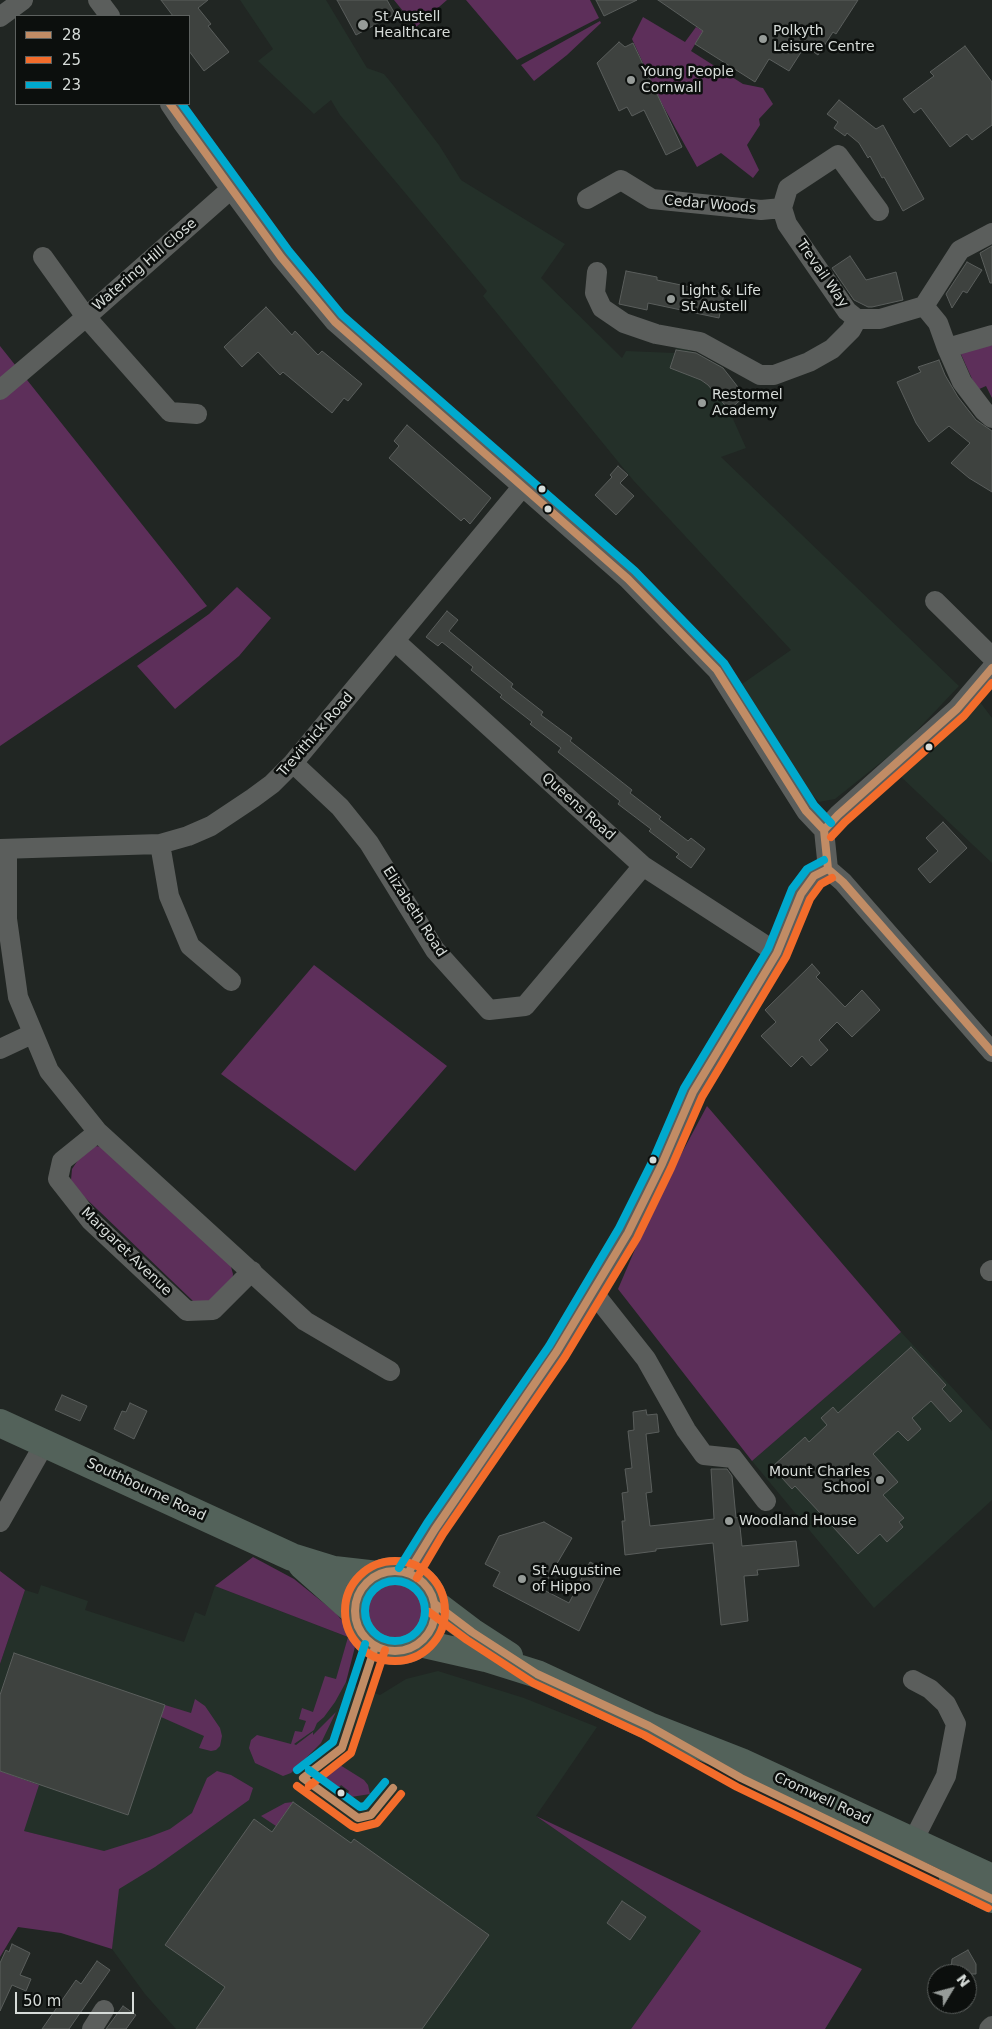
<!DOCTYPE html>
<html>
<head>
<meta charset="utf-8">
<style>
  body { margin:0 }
  #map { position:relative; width:992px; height:2029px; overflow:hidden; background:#212623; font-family:"DejaVu Sans",sans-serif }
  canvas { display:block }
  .legend { position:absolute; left:15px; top:15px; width:175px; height:90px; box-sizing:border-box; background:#0c0f0d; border:1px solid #5d615f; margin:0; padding:6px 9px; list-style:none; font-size:15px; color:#d7dcd9 }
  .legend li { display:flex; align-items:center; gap:10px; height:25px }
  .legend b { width:25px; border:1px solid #5d615f }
  .north { position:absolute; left:927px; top:1964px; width:50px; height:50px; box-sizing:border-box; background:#0c0f0d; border:1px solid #5d615f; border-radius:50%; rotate:53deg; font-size:14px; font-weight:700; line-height:20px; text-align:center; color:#d7dcd9 }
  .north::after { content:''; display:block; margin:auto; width:18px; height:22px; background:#979c99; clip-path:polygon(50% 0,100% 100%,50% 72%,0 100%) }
  .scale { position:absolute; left:15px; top:1992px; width:119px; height:22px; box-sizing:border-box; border:2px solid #d7dcd9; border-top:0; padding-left:6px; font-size:15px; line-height:18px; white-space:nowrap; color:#d7dcd9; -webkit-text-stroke:4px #0c0f0d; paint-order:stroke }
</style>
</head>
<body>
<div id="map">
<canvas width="992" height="2029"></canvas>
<ul class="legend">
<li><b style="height:6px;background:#c18c65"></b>28</li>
<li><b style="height:6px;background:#f36c2b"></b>25</li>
<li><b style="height:6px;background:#00a9ce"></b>23</li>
</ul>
<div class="north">N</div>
<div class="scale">50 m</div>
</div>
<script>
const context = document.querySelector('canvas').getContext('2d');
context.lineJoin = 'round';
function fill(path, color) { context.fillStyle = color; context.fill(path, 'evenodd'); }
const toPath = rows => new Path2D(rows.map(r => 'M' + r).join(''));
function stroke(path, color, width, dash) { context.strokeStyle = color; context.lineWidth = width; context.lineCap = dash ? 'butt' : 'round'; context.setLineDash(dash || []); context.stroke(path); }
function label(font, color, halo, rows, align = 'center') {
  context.font = font + ' "DejaVu Sans",sans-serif'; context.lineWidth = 5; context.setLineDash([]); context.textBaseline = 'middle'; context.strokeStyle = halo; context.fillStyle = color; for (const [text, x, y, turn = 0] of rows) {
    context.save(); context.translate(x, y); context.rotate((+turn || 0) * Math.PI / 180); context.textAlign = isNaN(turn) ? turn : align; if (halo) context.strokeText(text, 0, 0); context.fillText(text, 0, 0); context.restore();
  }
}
const built = toPath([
  [240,0,326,0,367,68,384,74,393,85,439,145,461,180,565,244,541,278,622,358,626,351,675,353,678,345,721,366,745,396,729,410,746,448,721,457,959,686,904,744,835,799,819,802,805,787,742,684,791,650,633,480,483,296,487,291,340,115,331,100,314,114,258,61,273,49],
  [980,702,992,718,992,863,899,775],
  [901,1332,992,1431,992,1500,874,1608,752,1461],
  [41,1585,88,1601,85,1610,184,1642,195,1612,205,1616,215,1586,348,1637,337,1679,380,1695,406,1679,438,1671,524,1698,597,1727,536,1816,701,1931,631,2029,176,2029,145,1994,112,1949,122,1856,0,1825,0,1664,25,1590,38,1594]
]);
const green = toPath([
  [394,0,447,0,416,27],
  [466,0,590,0,599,18,517,60],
  [643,17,685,42,696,27,703,31,691,51,743,84,763,88,773,104,759,119,760,125,747,145,759,170,753,178,721,153,697,167,661,102,632,39],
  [600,21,601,23,567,55,534,81,521,65],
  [992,345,992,398,986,386,977,390,960,352],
  [0,346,207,606,0,746],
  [237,587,271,618,239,656,175,709,137,666,209,614],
  [314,965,447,1066,355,1171,221,1074],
  [707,1106,901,1332,752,1461,618,1289,654,1205],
  [94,1146,106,1147,230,1263,233,1274,232,1282,218,1299,202,1304,193,1301,75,1188,71,1180,72,1169,78,1160],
  [253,1557,294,1579,336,1613,349,1630,356,1643,346,1682,335,1702,324,1717,317,1723,314,1730,294,1744,296,1745,313,1732,313,1735,336,1712,321,1743,291,1773,283,1776,255,1763,249,1748,251,1740,257,1735,291,1744,295,1731,302,1732,306,1721,299,1719,302,1708,313,1712,325,1676,336,1679,348,1637,215,1586],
  [0,1571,25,1590,0,1664],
  '365 1612a29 29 0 1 1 58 0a29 29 0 1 1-58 0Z',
  [195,1699,205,1706,220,1728,222,1736,220,1746,216,1750,211,1751,199,1748,204,1736,161,1717,165,1705,191,1713],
  [333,1764,340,1765,364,1780,368,1785,370,1794,351,1797,347,1795,349,1791,341,1785,336,1791,333,1791,322,1783,320,1773],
  [0,1771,39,1785,24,1831,104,1851,149,1837,170,1829,192,1813,207,1778,217,1771,231,1775,253,1788,249,1800,155,1867,119,1889,112,1949,61,1933,18,1927,0,1957],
  [293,1802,276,1826,261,1816,285,1803],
  [536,1816,777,1930,862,1969,825,2029,631,2029,701,1931]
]);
const building = toPath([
  [161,0,208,0,198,8,211,24,208,26,229,52,204,71,189,51,189,16,173,16,161,0],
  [337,0,387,0,395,14,356,35,337,0],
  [596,0,637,0,604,16,596,0],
  [658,0,858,0,836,34,833,32,818,55,805,46,789,71,769,59,755,82,695,44,703,31,658,0],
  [619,42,625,47,633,43,682,147,666,155,644,110,632,116,627,107,619,111,597,63,619,42],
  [965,46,992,82,992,125,972,140,967,134,950,147,921,108,914,113,903,99,934,76,930,72,965,46],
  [839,100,876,129,883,125,924,199,903,211,884,177,882,178,870,156,868,158,859,143,847,133,845,136,834,128,838,122,827,114,839,100],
  [992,246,992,283,990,283,980,253,992,246],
  [850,256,866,280,896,272,903,300,872,307,868,307,854,300,832,268,850,256],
  [967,262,982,270,967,293,963,291,952,308,946,294,967,262],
  [626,271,657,277,657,280,724,294,719,318,648,303,647,310,619,304,626,271],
  [266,307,292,335,295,331,318,355,322,351,362,384,348,401,344,398,332,413,283,372,280,375,258,352,242,367,224,347,266,307],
  [676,350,696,353,723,368,745,396,729,410,708,385,701,380,670,368,676,350],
  [939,360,945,375,958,397,976,420,992,431,992,492,969,478,951,463,970,443,949,426,929,442,916,423,897,382,921,372,918,367,939,360],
  [407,425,491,498,470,524,464,518,461,521,389,458,399,446,394,441,407,425],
  [618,466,628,475,620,483,634,496,616,515,595,495,612,477,610,475,618,466],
  [447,611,458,620,449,631,513,684,511,687,543,712,541,715,572,738,570,741,632,790,630,793,661,817,659,819,688,841,691,838,705,849,691,868,676,857,679,854,649,831,651,829,618,804,620,801,558,752,561,748,530,724,532,722,500,697,502,695,471,670,473,667,442,642,438,646,426,637,447,611],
  [943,822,967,848,930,883,918,869,938,851,926,838,943,822],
  [812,964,820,973,816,977,845,1007,862,990,880,1010,852,1037,837,1022,819,1040,828,1050,811,1066,802,1056,791,1067,761,1036,776,1022,765,1010,812,964],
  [911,1347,946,1385,942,1389,962,1411,950,1422,931,1401,912,1418,921,1429,908,1441,898,1431,873,1454,898,1482,883,1495,904,1518,899,1522,903,1527,887,1542,880,1534,858,1554,795,1486,792,1489,772,1467,805,1437,809,1442,827,1425,821,1418,833,1407,838,1413,911,1347],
  [62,1395,87,1406,80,1421,55,1410,62,1395],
  [130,1403,147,1411,134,1439,114,1429,122,1411,126,1412,130,1403],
  [646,1410,647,1415,657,1414,659,1432,646,1434,652,1492,646,1493,650,1526,714,1519,711,1469,727,1469,732,1476,736,1518,739,1517,742,1546,796,1541,799,1566,757,1570,758,1575,744,1576,748,1621,721,1625,713,1543,656,1549,656,1551,625,1555,622,1521,625,1521,622,1493,628,1492,625,1469,632,1468,628,1431,634,1430,633,1412,646,1410],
  [544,1522,572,1538,542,1589,569,1603,590,1562,608,1571,579,1631,493,1586,500,1572,485,1564,499,1536,544,1522],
  [14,1653,165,1705,128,1815,0,1771,0,1695,14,1653],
  [293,1802,351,1843,354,1839,489,1935,422,2029,196,2029,225,1987,165,1945,254,1819,272,1832,293,1802],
  [622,1901,646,1917,630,1940,607,1923,622,1901],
  [12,1944,30,1953,20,1975,31,1979,26,1991,12,1985,0,2011,0,1963,6,1950,9,1952,12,1944],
  [968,1950,976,1964,976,1974,955,1974,955,1970,951,1970,952,1959,968,1950],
  [97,1961,110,1970,69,2029,42,2029,76,1980,81,1984,97,1961],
  [123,2006,136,2015,126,2029,106,2029,123,2006]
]);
const minor = toPath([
  [98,0,110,16],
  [0,17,23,0],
  [170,104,182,122,281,257,335,322,628,579,717,670,806,811,824,830],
  [587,199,621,180,652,199,761,210,782,208],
  [879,211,838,155,788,188,782,208,787,224,847,311,857,319,880,319,924,306,960,250,992,233],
  [597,272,595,293,602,308,624,323,656,334,700,342,760,375,774,375,809,362,832,349,851,330,857,319],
  [924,306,938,323,947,348,962,382,984,411,992,418],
  [947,348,992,335],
  [0,390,86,317,43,257],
  [197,414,170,412,86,317,231,189],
  [935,601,992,657],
  [395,641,643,866,777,953],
  [293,763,340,807,369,843,435,950,489,1010,525,1006,643,866],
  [824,830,828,869,843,882,992,1052],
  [824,830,838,815,957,709,992,668],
  [160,844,169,896,190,946,231,981],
  [0,849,160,844,188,836,211,826,253,798,272,784,293,763,523,486],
  [7,849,7,919,18,997,49,1071,98,1132,305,1321,390,1371],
  [0,1049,32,1034],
  [98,1132,62,1161,58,1179,91,1221,187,1311,213,1310,252,1271],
  [990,1271,992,1270],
  [593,1292,646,1359,686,1430,704,1455,733,1458,766,1501],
  [0,1522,45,1443],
  [408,1573,435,1529,557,1351,628,1233,662,1164,693,1092,777,953,801,894,814,876,828,869],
  [913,1841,946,1776,956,1724,946,1704,930,1689,913,1680],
  [92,2029,104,2010],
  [989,2029,992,2026]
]);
const highway = toPath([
  [0,1423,292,1557,334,1570,378,1575],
  [302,1565,355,1612],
  '355 1611a40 40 0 1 1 80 0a40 40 0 1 1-80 0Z',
  [435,1604,472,1632,509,1656],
  [420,1643,486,1658,537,1674,649,1726,741,1762,992,1878],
  [953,1880,992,1899]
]);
const bus1 = toPath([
  [170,104,281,257,335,322,628,579,717,670,806,811,824,830],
  [824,830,828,869,843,882,992,1052],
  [824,830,838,815,957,709,992,668],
  '355 1611a40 40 0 1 1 80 0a40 40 0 1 1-80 0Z',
  [408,1573,435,1529,557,1351,628,1233,662,1164,693,1092,777,953,801,894,814,876,828,869],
  [435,1604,472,1632,537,1674,649,1726,741,1778,992,1899],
  [303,1778,342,1748,375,1647],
  [303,1778,358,1818,371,1815,393,1788]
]);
const bus2 = toPath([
  [831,837,845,822,964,716,992,683],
  '345 1611a50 50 0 1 1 100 0a50 50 0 1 1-100 0Z',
  [417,1578,443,1534,565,1357,637,1238,671,1168,702,1097,786,957,810,899,821,884,832,878],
  [429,1612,467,1640,533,1683,644,1735,737,1787,988,1908],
  [297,1786,352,1826,357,1828,377,1823,401,1794],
  [309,1786,351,1753,385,1650]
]);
const bus3 = toPath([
  [182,104,289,251,342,315,635,571,724,663,814,805,831,823],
  [399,1568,427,1523,549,1346,619,1228,653,1160,684,1088,768,949,792,889,807,869,824,860],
  '365 1611a30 30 0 1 1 60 0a30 30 0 1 1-60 0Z',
  [297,1770,333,1742,365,1644],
  [309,1770,360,1807,365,1806,385,1782]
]);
const markers = [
  [363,25,6,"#979c99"],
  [763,39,5,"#979c99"],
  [631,80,5,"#979c99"],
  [671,299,5,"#979c99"],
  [702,403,5,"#979c99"],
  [542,489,4.5,"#d7dcd9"],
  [548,509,4.5,"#d7dcd9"],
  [929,747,4.5,"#d7dcd9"],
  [653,1160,4.5,"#d7dcd9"],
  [880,1480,5,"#979c99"],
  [729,1521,5,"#979c99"],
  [522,1579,5,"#979c99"],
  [341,1793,4.5,"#d7dcd9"]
];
const poiNames = [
  ["St Austell",374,17],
  ["Healthcare",374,33],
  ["Polkyth",773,31],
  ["Leisure Centre",773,47],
  ["Young People",641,72],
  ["Cornwall",641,88],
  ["Light & Life",681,291],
  ["St Austell",681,307],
  ["Restormel",712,395],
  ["Academy",712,411],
  ["Mount Charles",870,1472,"right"],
  ["School",870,1488,"right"],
  ["Woodland House",739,1521],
  ["St Augustine",532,1571],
  ["of Hippo",532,1587]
];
const streetNames = [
  ["Cedar Woods",710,205,5],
  ["Watering Hill Close",145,265,-41],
  ["Trevail Way",822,274,55],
  ["Trevithick Road",316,735,-49],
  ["Queens Road",578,807,42],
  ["Elizabeth Road",414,912,57],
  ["Margaret Avenue",126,1252,44],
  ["Southbourne Road",146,1490,25],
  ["Cromwell Road",822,1799,25]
];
fill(built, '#243029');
fill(green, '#5d2f5a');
fill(building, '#3e423f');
stroke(building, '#5a5e5c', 1);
stroke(minor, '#5b5e5c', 20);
stroke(highway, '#53625a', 28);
stroke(bus1, '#c18c65', 8);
stroke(bus2, '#f36c2b', 8);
stroke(bus3, '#00a9ce', 8);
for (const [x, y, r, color] of markers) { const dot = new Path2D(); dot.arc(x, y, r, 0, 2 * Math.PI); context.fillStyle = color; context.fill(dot); stroke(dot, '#0c0f0d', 2); }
label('14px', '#d7dcd9', '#0c0f0d', poiNames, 'left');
label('14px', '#d7dcd9', '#0c0f0d', streetNames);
</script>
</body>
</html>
